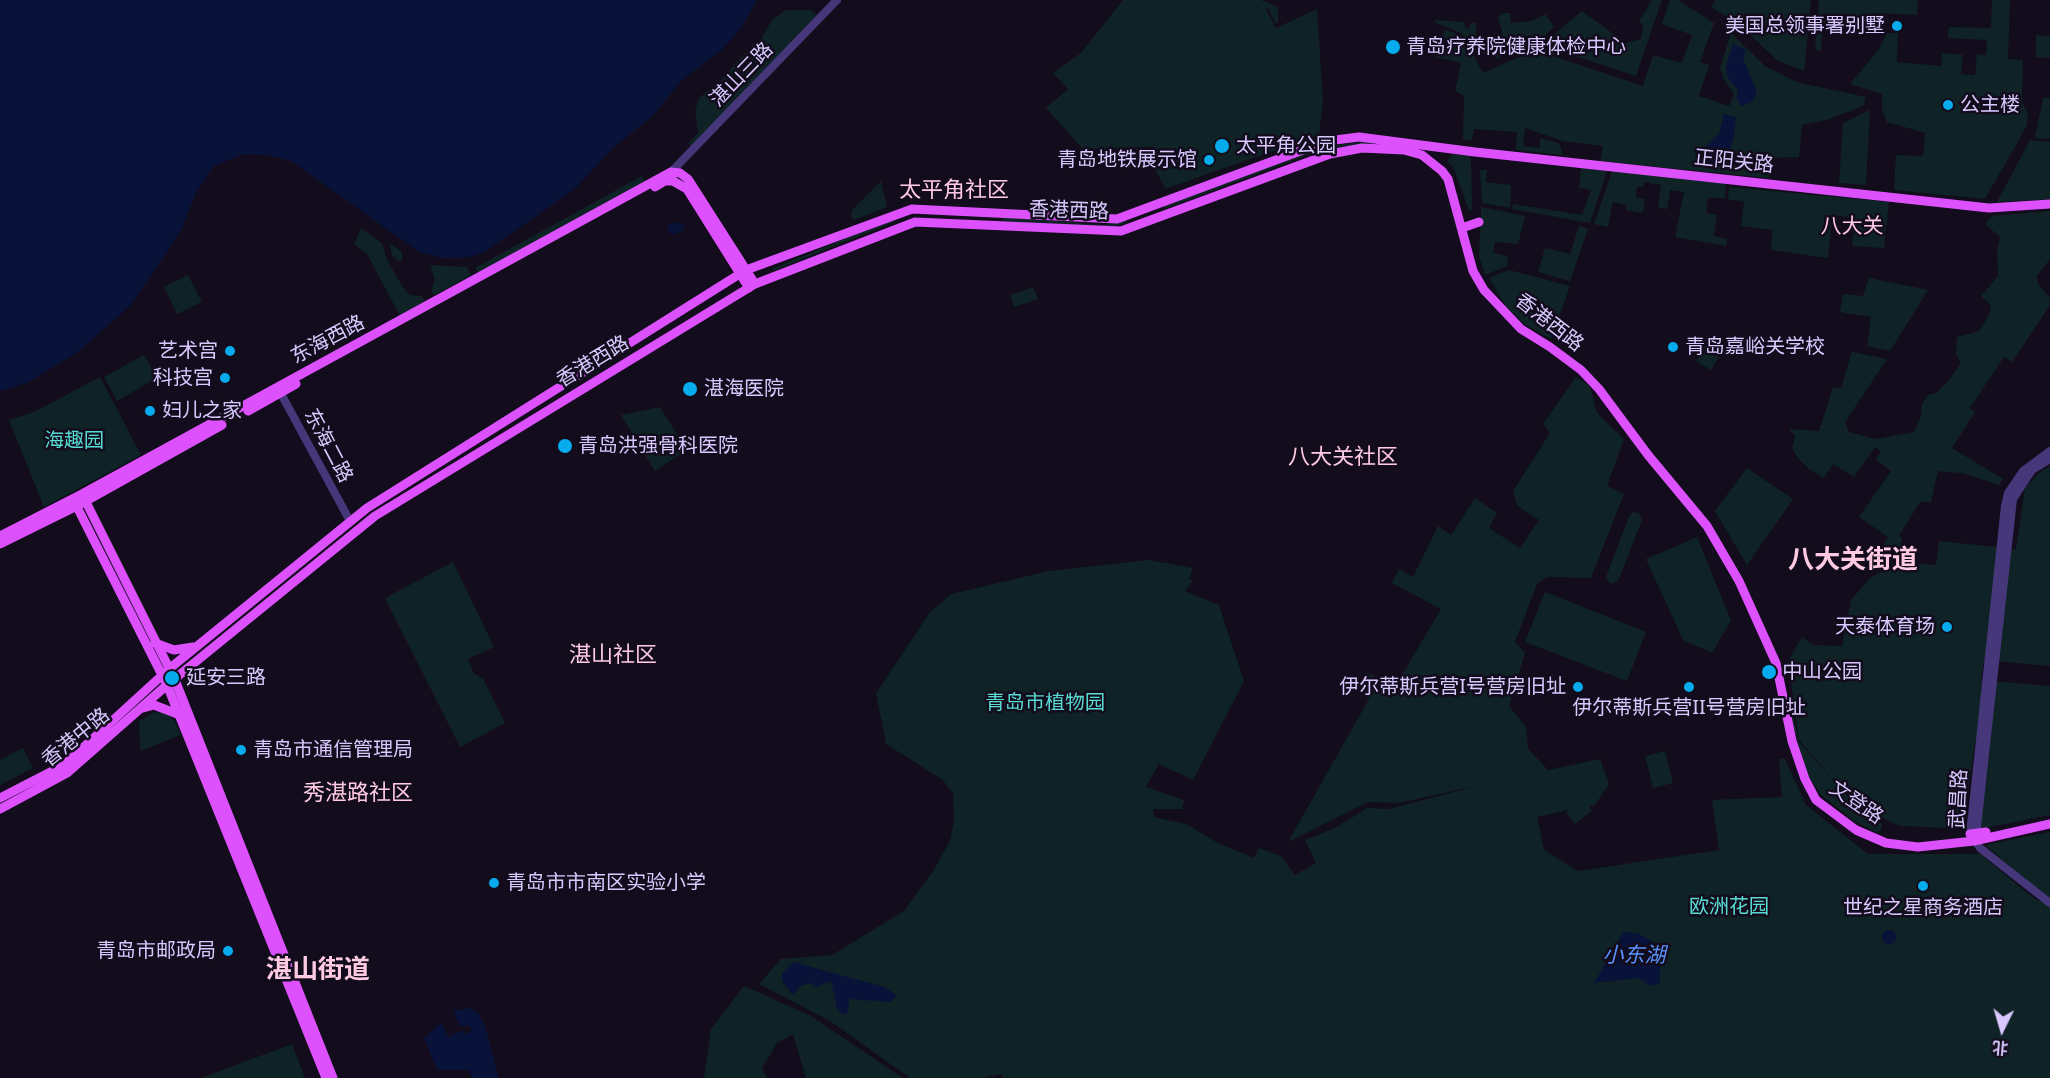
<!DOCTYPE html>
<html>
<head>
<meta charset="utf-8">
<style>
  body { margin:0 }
  #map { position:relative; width:2050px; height:1078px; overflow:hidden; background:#120c1c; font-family:"Noto Sans","Noto Sans SC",sans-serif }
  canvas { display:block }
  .north { position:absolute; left:1972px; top:1000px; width:60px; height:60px; -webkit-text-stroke:4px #120c1c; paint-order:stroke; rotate:185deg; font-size:16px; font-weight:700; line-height:24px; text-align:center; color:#d8c8fe }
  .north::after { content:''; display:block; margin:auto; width:21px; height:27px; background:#d8c8fe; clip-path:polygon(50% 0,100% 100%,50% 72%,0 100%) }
</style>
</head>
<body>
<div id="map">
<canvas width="2050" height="1078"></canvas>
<div class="north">北</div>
</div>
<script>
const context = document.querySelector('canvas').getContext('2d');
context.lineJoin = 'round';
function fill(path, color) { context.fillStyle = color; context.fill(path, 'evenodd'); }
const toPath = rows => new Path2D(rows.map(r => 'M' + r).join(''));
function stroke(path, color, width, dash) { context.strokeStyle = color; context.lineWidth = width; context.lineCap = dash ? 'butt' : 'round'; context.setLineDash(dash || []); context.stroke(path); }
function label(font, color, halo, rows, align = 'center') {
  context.font = font + ' "Noto Sans","Noto Sans SC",sans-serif'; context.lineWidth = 5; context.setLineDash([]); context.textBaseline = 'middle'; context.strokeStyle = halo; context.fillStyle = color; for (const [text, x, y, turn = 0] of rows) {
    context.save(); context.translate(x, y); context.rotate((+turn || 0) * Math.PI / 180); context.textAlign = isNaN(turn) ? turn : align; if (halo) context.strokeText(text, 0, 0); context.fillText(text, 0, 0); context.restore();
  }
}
const green = toPath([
  [1123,0,1261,0,1278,7,1278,22,1276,24,1268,8,1266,9,1276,28,1317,9,1323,100,1319,135,1165,189,1156,171,1152,147,1083,149,1046,108,1068,89,1053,73,1081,53],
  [1652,0,1662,0,1636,76,1554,49,1546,41,1582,11,1626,43,1641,39,1643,26,1639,21],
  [1670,0,1678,0,1714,23,1700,62,1709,65,1699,96,1729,106,1734,94,1724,80,1720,68,1731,33,1765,66,1796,82,1866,97,1863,106,1827,120,1802,125,1799,157,1770,158,1769,178,1600,161,1603,146,1563,141,1525,128,1523,146,1540,148,1540,138,1559,143,1563,155,1516,150,1517,132,1474,129,1472,140,1463,140,1464,96,1455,91,1461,63,1436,57,1445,29,1459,35,1468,45,1483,73,1535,50,1643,86,1653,55,1682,63,1692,35,1662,24],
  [1715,0,1811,0,1804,71,1777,60,1737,23,1711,7],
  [1819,0,1918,0,1917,15,1875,13,1875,31,1856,30,1855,24,1837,22,1829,26,1822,34,1821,51,1815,50],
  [1992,0,2010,0,2008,59,2023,60,2022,102,2028,114,2027,125,2016,145,1985,199,1894,190,1896,155,1923,156,1925,133,1887,122,1882,110,1882,94,1850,84,1879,49,1887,33,1898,33,1897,62,1941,66,1942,53,1963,55,1961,74,1975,75,1977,54,1986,55,1987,40,1948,38,1949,27,1991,28],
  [786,10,811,10,817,15,691,147,688,143,698,133,695,111,699,98,723,79,742,56,758,44,772,20],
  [1504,13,1510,13,1511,23,1532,21,1545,14,1554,27,1540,40,1497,58,1477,52,1461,33,1434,22,1435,20,1464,22,1466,29,1470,28,1470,23,1476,23,1476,40,1483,48,1491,47,1489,38,1503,35,1498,17],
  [2036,35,2050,36,2050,58,2036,57],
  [2043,98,2050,98,2050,139,2035,138],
  [1870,110,1866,185,1839,183,1843,123],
  [2030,140,2050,142,2050,199,1997,202],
  [1371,141,1390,146,1346,146,1321,150,1164,209,1162,206,1319,147],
  [1452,154,1471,156,1472,210,1469,210,1453,167,1447,161],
  [1581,167,1607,171,1590,223,1512,209,1513,204,1582,215,1591,190,1579,188],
  [1480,170,1487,170,1486,182,1511,185,1510,208,1482,203],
  [1612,171,1726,183,1725,198,1708,198,1706,213,1717,215,1714,236,1727,239,1726,246,1675,237,1684,192,1670,190,1667,209,1658,208,1661,185,1644,182,1643,187,1637,187,1636,198,1645,199,1643,213,1626,210,1626,205,1613,202,1608,227,1594,224],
  [642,176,645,182,479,273,475,268],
  [881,181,887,207,854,220,851,217,852,210],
  [1729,187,1889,202,1884,248,1852,246,1855,218,1832,215,1828,258,1771,250,1772,230,1741,226,1744,202,1728,199],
  [1481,207,1525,216,1518,244,1495,242,1493,253,1508,256,1507,266,1485,275,1479,256],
  [2050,211,2050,259,2037,276,2038,284,2050,298,2050,305,2012,362,2004,357,1970,408,1975,412,1952,448,2003,479,1999,485,1962,473,1938,471,1931,502,1920,502,1898,537,1902,537,1899,560,1881,549,1888,537,1859,517,1891,471,1876,460,1881,451,1875,447,1854,477,1833,464,1824,478,1809,469,1797,457,1792,448,1795,436,1789,429,1819,431,1833,387,1841,388,1852,352,1887,359,1845,422,1849,432,1875,439,1914,432,1920,419,1922,404,1928,395,1936,393,1949,380,1961,363,1956,354,1957,337,1979,331,1989,315,1991,305,1981,296,1998,276,1997,250,2000,237,1985,224,1992,216],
  [1002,217,1104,225,1126,219,1127,222,1114,227,1085,227,1002,221],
  [892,219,894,222,773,271,772,269],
  [1579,226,1588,229,1570,281,1538,272,1545,248,1570,254],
  [361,228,382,243,387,260,402,286,410,295,422,296,425,301,400,316,367,254,354,244],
  [390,243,402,252,402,261,397,261,394,256,392,257],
  [430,265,467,267,471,275,434,295,431,290,435,280],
  [1509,270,1570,286,1551,339,1524,324,1506,306,1489,278],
  [188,275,202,302,177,314,164,287],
  [1869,278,1928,290,1890,351,1867,346,1871,317,1840,312,1843,294,1863,296],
  [1033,287,1038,299,1014,307,1010,295],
  [1710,336,1726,345,1711,370,1696,361],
  [144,355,157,378,117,401,104,377],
  [100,377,141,455,44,507,9,420,34,412],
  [1576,377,1590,386,1597,413,1624,439,1607,486,1624,494,1591,578,1547,577,1537,584,1515,642,1525,653,1509,706,1526,727,1528,749,1548,770,1600,759,1609,784,1595,805,1589,806,1592,811,1575,824,1566,813,1568,810,1537,817,1544,850,1578,871,1719,850,1712,800,1782,797,1779,759,1785,759,1806,805,1868,854,1980,854,2035,899,2050,905,2050,1078,1002,1078,1002,1074,982,1078,910,1078,830,1021,759,984,781,959,832,955,904,911,933,871,950,841,954,821,953,794,943,780,886,744,876,693,930,612,951,594,1049,571,1148,560,1193,568,1189,579,1193,580,1185,591,1219,605,1244,681,1193,780,1159,764,1146,787,1184,800,1182,809,1153,809,1154,817,1186,824,1218,843,1254,858,1259,848,1281,856,1295,875,1316,863,1305,840,1337,827,1367,808,1389,809,1480,785,1398,803,1368,802,1288,842,1369,699,1356,691,1366,672,1395,687,1441,609,1392,583,1399,569,1413,577,1438,526,1451,535,1475,498,1497,513,1489,528,1520,548,1539,520,1517,506,1513,491,1550,433,1543,424],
  [660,407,687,450,655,471,621,415],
  [2050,466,2050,666,1984,660,1981,680,2050,686,2050,815,1980,829,1988,744,1975,743,1964,819,1946,828,1900,826,1870,812,1830,776,1799,740,1788,661,1802,637,1813,645,1842,646,1851,600,1870,578,1891,567,1908,563,1936,565,1939,541,2016,549,2025,488,2040,472],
  [1747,468,1793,499,1747,565,1715,511],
  [1633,512,1639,513,1642,520,1618,581,1611,584,1606,577,1629,517],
  [1697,537,1731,620,1712,653,1683,640,1646,559],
  [453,562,494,647,468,659,474,674,483,678,505,723,460,747,385,598],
  [1545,592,1646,632,1627,681,1525,642],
  [1786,701,1790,701,1799,742,1858,808,1882,824,1881,830,1876,832,1854,821,1820,794,1806,772],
  [155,712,165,713,174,720,181,735,140,751,139,721],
  [23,748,33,768,0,785,0,760],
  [1665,751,1673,783,1653,788,1645,756],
  [2050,832,2050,900,1985,845],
  [744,986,811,1016,903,1078,806,1078,793,1034,777,1043,762,1068,767,1078,704,1078,711,1029],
  [292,1044,305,1078,201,1078]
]);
const water = toPath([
  [0,0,757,0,742,27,723,49,681,81,653,116,614,147,575,189,485,252,471,257,441,258,419,252,291,161,267,155,244,154,214,166,196,193,182,228,168,251,131,305,78,352,27,383,0,391],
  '1495 43a7 7 0 1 1 14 0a7 7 0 1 1-14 0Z',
  [1733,44,1746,50,1743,58,1757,92,1752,102,1741,106,1737,99,1738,91,1727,76,1726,65],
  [1724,114,1736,117,1734,137,1726,161,1708,163,1709,150,1705,147,1719,134],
  [673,222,684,225,683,230,675,234,669,233,668,225],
  '1882 937a7 7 0 1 1 14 0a7 7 0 1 1-14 0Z',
  [1623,932,1638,933,1660,946,1660,983,1651,986,1639,978,1594,983],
  [793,962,885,987,897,996,890,1002,849,999,848,1013,843,1015,837,1009,831,981,816,987,811,983,800,986,794,994,791,993,782,981,782,973],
  [471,1008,479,1014,485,1026,499,1078,472,1078,469,1070,437,1070,424,1038,442,1022,448,1037,462,1030,465,1034,472,1031,469,1025,460,1027,453,1011]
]);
const minor = toPath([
  [671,172,837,0],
  [279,390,350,521],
  [2050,451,2023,471,2008,493,2005,506,1970,834,1980,848,2050,903],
  [1976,836,2013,499,2032,470,2050,459]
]);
const major = toPath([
  [655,187,665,181,673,181,687,189,749,288],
  [1462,228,1479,222],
  [248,411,296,384],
  [83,496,175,680,333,1078],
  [75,503,167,685,326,1078],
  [0,536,82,494,671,172,680,173,688,179,755,284],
  [0,544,77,506,222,425],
  [155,643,174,650,193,647],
  [143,708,154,705,180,715],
  [0,798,64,765,169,669,367,508,746,270,912,209,1117,219,1327,141,1359,137,1475,152,1989,208,2050,204],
  [0,809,67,773,167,685,375,516,755,284,915,222,1121,231,1330,154,1362,148,1404,150,1422,155,1442,171,1448,179,1473,271,1484,290,1521,329,1550,347,1581,370,1599,389,1648,455,1707,526,1739,581,1776,663,1792,741,1805,779,1816,800,1856,830,1886,843,1918,847,1974,841,2050,824],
  [1970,834,1986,832]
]);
const markers = [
  [1897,26,6,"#05abed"],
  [1393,47,8,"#05abed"],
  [1948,105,6,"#05abed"],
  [1222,146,8,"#05abed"],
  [1209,160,6,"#05abed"],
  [1673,347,6,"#05abed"],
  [230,351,6,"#05abed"],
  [225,378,6,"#05abed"],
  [690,389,8,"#05abed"],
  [150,411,6,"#05abed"],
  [565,446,8,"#05abed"],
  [1947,627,6,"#05abed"],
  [1769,672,8,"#05abed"],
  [172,678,8,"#05abed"],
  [1578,687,6,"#05abed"],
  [1689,687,6,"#05abed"],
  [241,750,6,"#05abed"],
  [494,883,6,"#05abed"],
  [1923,886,6,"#05abed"],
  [228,951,6,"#05abed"]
];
const poiNames = [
  ["美国总领事署别墅",1885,26,"right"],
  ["青岛疗养院健康体检中心",1406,47],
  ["公主楼",1960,105],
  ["太平角公园",1236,146],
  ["青岛地铁展示馆",1197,160,"right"],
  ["青岛嘉峪关学校",1685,347],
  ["艺术宫",218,351,"right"],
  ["科技宫",213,378,"right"],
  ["湛海医院",704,389],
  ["妇儿之家",162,411],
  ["青岛洪强骨科医院",578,446],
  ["天泰体育场",1935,627,"right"],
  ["中山公园",1782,672],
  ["延安三路",186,678],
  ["伊尔蒂斯兵营I号营房旧址",1566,687,"right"],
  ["伊尔蒂斯兵营II号营房旧址",1689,708,"center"],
  ["青岛市通信管理局",253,750],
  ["青岛市市南区实验小学",506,883],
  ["世纪之星商务酒店",1923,908,"center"],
  ["青岛市邮政局",216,951,"right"]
];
const streetNames = [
  ["湛山三路",742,75,-46],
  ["正阳关路",1734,162,6],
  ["香港西路",1069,211,2],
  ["香港西路",1549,323,38],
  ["东海西路",328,340,-28],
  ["香港西路",593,362,-31],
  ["东海二路",328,446,62],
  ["香港中路",76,738,-39],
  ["武昌路",1959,799,-87],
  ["文登路",1856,803,34]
];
const parkNames = [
  ["海趣园",74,441],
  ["青岛市植物园",1045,703],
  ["欧洲花园",1729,907]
];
const neighbourhoodNames = [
  ["八大关",1852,227]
];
const waterNames = [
  ["小东湖",1634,956]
];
const quarterNames = [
  ["太平角社区",954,191],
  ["八大关社区",1343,458],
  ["湛山社区",613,656],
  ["秀湛路社区",358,794]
];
const districtNames = [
  ["八大关街道",1853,561],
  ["湛山街道",318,971]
];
fill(green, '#0f2326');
fill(water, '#091238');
stroke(minor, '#46377b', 8);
stroke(major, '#dc51fc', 9);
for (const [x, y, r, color] of markers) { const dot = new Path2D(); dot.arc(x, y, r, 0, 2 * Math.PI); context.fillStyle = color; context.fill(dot); stroke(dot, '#120c1c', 2); }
label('20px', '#d8c8fe', '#120c1c', poiNames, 'left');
label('20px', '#d8c8fe', '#120c1c', streetNames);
label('20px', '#57dbd3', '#120c1c', parkNames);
label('21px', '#fecae1', '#120c1c', neighbourhoodNames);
label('italic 21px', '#5892fc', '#120c1c', waterNames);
label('22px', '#fecae1', '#120c1c', quarterNames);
label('bold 26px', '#fecae1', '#120c1c', districtNames);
</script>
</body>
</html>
